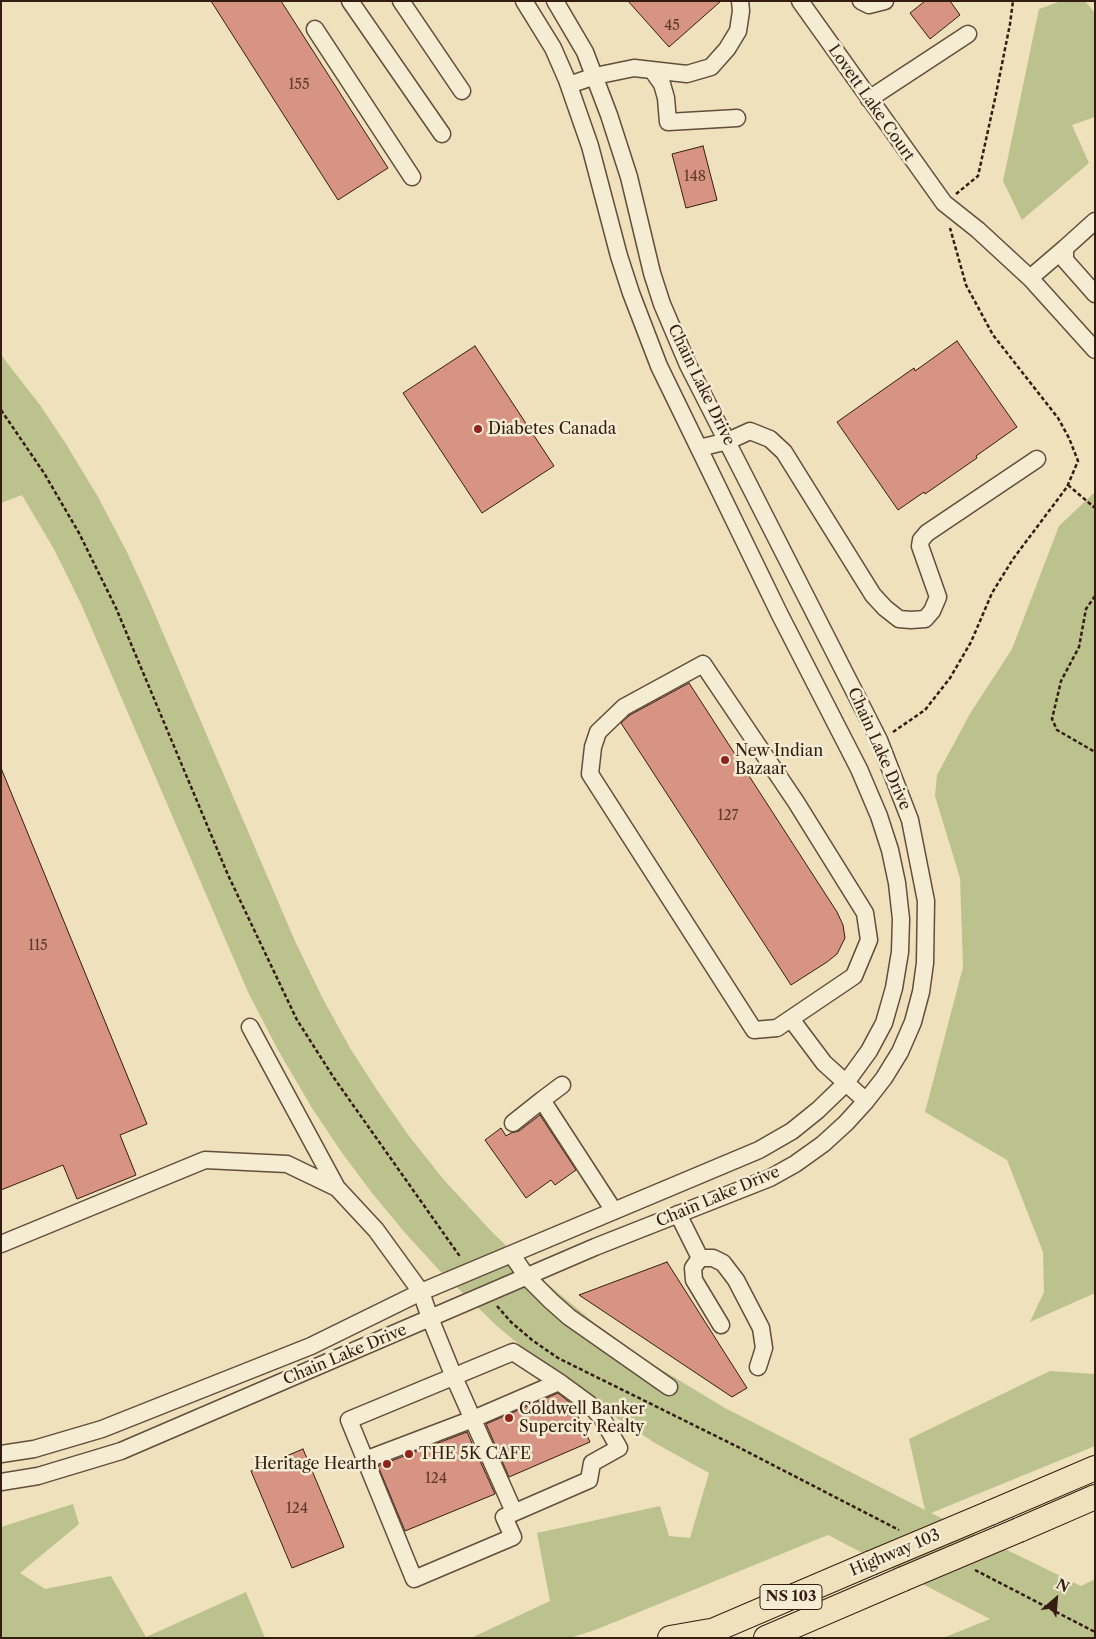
<!DOCTYPE html>
<html>
<head>
<meta charset="utf-8">
<style>
  body { margin:0 }
  #map { position:relative; width:1096px; height:1639px; overflow:hidden; background:#eee1bc; font-family:"Libre Caslon Text",serif }
  canvas { display:block }
  .frame { position:absolute; inset:0; border:2px solid #351c10; pointer-events:none }
  .north { position:absolute; left:1031px; top:1574px; width:50px; height:50px; -webkit-text-stroke:4px #f4ecd3; paint-order:stroke; rotate:27deg; font-size:14px; font-weight:700; line-height:20px; text-align:center; color:#351c10 }
  .north::after { content:''; display:block; margin:auto; width:18px; height:22px; background:#351c10; clip-path:polygon(50% 0,100% 100%,50% 72%,0 100%) }
</style>
</head>
<body>
<div id="map">
<canvas width="1096" height="1639"></canvas>
<div class="frame"></div>
<div class="north">N</div>
</div>
<script>
const context = document.querySelector('canvas').getContext('2d');
context.lineJoin = 'round';
function fill(path, color) { context.fillStyle = color; context.fill(path, 'evenodd'); }
const toPath = rows => new Path2D(rows.map(r => 'M' + r).join(''));
function stroke(path, color, width, dash) { context.strokeStyle = color; context.lineWidth = width; context.lineCap = dash ? 'butt' : 'round'; context.setLineDash(dash || []); context.stroke(path); }
function label(font, color, halo, rows, align = 'center') {
  context.font = font + ' "Libre Caslon Text",serif'; context.lineWidth = 5; context.setLineDash([]); context.textBaseline = 'middle'; context.strokeStyle = halo; context.fillStyle = color; for (const [text, x, y, turn = 0] of rows) {
    context.save(); context.translate(x, y); context.rotate((+turn || 0) * Math.PI / 180); context.textAlign = isNaN(turn) ? turn : align; if (halo) context.strokeText(text, 0, 0); context.fillText(text, 0, 0); context.restore();
  }
}
const green = toPath([
  [1061,1,1085,1,1095,13,1095,117,1072,125,1089,163,1022,220,1003,181,1039,9],
  [1,355,40,405,66,444,98,497,127,552,148,598,295,941,323,999,350,1048,379,1093,409,1136,444,1180,492,1232,539,1277,592,1321,644,1359,725,1408,925,1510,909,1439,1050,1371,1095,1374,1095,1446,931,1513,1081,1586,1095,1579,1095,1638,943,1638,990,1619,828,1535,595,1630,570,1638,471,1638,550,1601,537,1533,660,1506,669,1536,690,1538,709,1473,655,1443,606,1411,560,1379,497,1326,440,1271,406,1234,372,1193,340,1150,312,1108,278,1050,248,992,82,606,55,551,22,495,1,503],
  [1095,492,1095,1293,1030,1322,1044,1292,1043,1252,1007,1160,925,1112,963,967,960,878,935,796,937,775,971,712,1012,649,1059,526],
  [73,1504,79,1524,20,1573,45,1589,111,1576,146,1637,246,1592,265,1638,1,1638,1,1527]
]);
const building = toPath([
  [211,1,281,1,388,168,338,200,211,1],
  [628,1,721,1,669,47,628,1],
  [925,1,950,1,960,15,930,39,910,13,925,1],
  [703,146,717,200,686,208,672,154,703,146],
  [957,341,1017,427,976,456,977,458,925,494,924,492,898,510,837,422,914,368,915,371,957,341],
  [475,346,554,466,482,513,403,393,475,346],
  [689,683,837,912,843,925,845,938,837,954,827,962,791,985,621,723,630,715,689,683],
  [1,768,147,1124,120,1135,136,1175,77,1199,63,1165,1,1190,1,768],
  [540,1115,576,1170,555,1185,551,1180,526,1198,485,1140,501,1128,506,1136,511,1133,519,1131,540,1115],
  [667,1262,747,1388,732,1397,579,1295,667,1262],
  [558,1393,573,1405,590,1442,509,1477,486,1424,558,1393],
  [467,1432,495,1494,405,1531,378,1466,467,1432],
  [303,1449,344,1547,292,1568,251,1471,303,1449]
]);
const path = toPath([
  [956,194,978,176,996,94,1010,24,1013,1],
  [1,410,44,473,79,533,116,608,228,875,297,1020,334,1078,461,1258],
  [1068,485,1095,508],
  [1095,596,1086,609,1079,647,1061,681,1052,719,1057,730,1095,752],
  [893,732,925,710,950,678,971,642,992,593,1013,559,1067,487,1078,461,1069,438,1058,418,993,335,966,285,950,228],
  [497,1306,511,1322,532,1340,558,1358,736,1446,899,1530],
  [975,1570,1095,1632]
]);
const minor = toPath([
  [350,1,442,134],
  [401,1,462,91],
  [800,1,944,203,978,230,1030,278,1095,350],
  [861,1,869,5,885,1],
  [315,29,412,177],
  [652,70,662,84,666,98,668,122,737,118],
  [569,85,595,76,634,68,687,74,711,67,727,49,738,31,741,11,740,1],
  [869,99,968,34],
  [1095,221,1065,248,1065,260,1095,294],
  [1030,278,1065,248],
  [699,448,728,441,750,431,770,439,784,452,873,595,885,608,899,619,911,620,925,619,932,611,938,597,920,546,921,540,927,533,1037,459],
  [703,664,796,802,865,913,869,940,854,976,777,1028,754,1030,590,774,593,747,598,732,624,707,703,664],
  [791,1019,824,1063,866,1101],
  [250,1027,337,1188],
  [542,1100,562,1085],
  [513,1123,542,1100,614,1211],
  [678,1214,700,1258,713,1258,723,1263,736,1280,761,1328,764,1348,758,1367],
  [1,1244,205,1160,287,1164,337,1188,376,1230,421,1292,430,1318,454,1377,514,1512],
  [512,1255,527,1277,551,1301,569,1317,669,1387],
  [700,1258,693,1268,694,1280,721,1325],
  [513,1352,559,1382,589,1404,602,1418,619,1448,592,1463,589,1480,504,1517,513,1537,414,1579,349,1420,513,1352],
  [1,1454,34,1449,102,1429,311,1346,421,1292,759,1150,792,1131,818,1110,845,1084,869,1051,884,1023,894,988,900,952,901,919,897,883,890,850,879,816,859,769,780,615,659,366,631,293,619,256,590,146,567,80,553,48,524,1],
  [365,1460,473,1419,559,1382],
  [1,1482,38,1476,121,1451,595,1247,770,1178,795,1164,823,1144,846,1123,866,1101,884,1078,900,1052,913,1022,921,992,925,963,926,901,910,820,879,740,688,365,662,304,652,273,629,177,609,115,585,52,555,1]
]);
const highway = toPath([
  [990,1513,1095,1468],
  [1019,1530,1095,1497],
  [670,1638,710,1631],
  [696,1638,871,1563],
  [766,1638,903,1579]
]);
const highwayBridge = toPath([
  [871,1563,990,1513],
  [903,1579,1019,1530]
]);
const markers = [
  [478,429,5,"#8f2418"],
  [725,760,5,"#8f2418"],
  [509,1418,5,"#8f2418"],
  [409,1454,5,"#8f2418"],
  [387,1464,5,"#8f2418"]
];
const numberNames = [
  ["45",672,26],
  ["155",299,85],
  ["148",695,177],
  ["127",728,816],
  ["115",38,946],
  ["124",436,1479],
  ["124",297,1509]
];
const shields = [
  [791,1597,62]
];
const shieldNames = [
  ["NS 103",791,1597]
];
const streetNames = [
  ["Lovett Lake Court",871,103,55],
  ["Chain Lake Drive",701,385,64],
  ["Chain Lake Drive",879,749,66],
  ["Chain Lake Drive",718,1197,-23],
  ["Chain Lake Drive",345,1355,-23],
  ["Highway 103",895,1553,-23]
];
const poiNames = [
  ["Diabetes Canada",488,429],
  ["New Indian",735,751],
  ["Bazaar",735,769],
  ["Coldwell Banker",519,1409],
  ["Supercity Realty",519,1427],
  ["THE 5K CAFE",419,1454],
  ["Heritage Hearth",377,1464,"right"]
];
fill(green, '#bcc28e');
fill(building, '#d79482');
stroke(building, '#351c10', 1);
stroke(minor, '#634d3b', 19);
stroke(highway, '#351c10', 26);
stroke(path, '#351c10', 2.5, [4, 2.5]);
stroke(minor, '#f4ecd3', 16);
stroke(highway, '#eee1bc', 24);
stroke(highwayBridge, '#351c10', 26, []);
stroke(highwayBridge, '#eee1bc', 24);
for (const [x, y, r, color] of markers) { const dot = new Path2D(); dot.arc(x, y, r, 0, 2 * Math.PI); context.fillStyle = color; context.fill(dot); stroke(dot, '#f4ecd3', 2); }
label('14px', '#5e3a2c', null, numberNames);
for (const [x, y, w] of shields) { const box = new Path2D(); box.roundRect(x - w / 2, y - 12.5, w, 25, 4); context.fillStyle = '#f4ecd3'; context.fill(box); stroke(box, '#351c10', 1); }
label('bold 15px', '#351c10', null, shieldNames);
label('16px', '#351c10', '#f4ecd3', streetNames);
label('16px', '#351c10', '#f4ecd3', poiNames, 'left');
</script>
</body>
</html>
